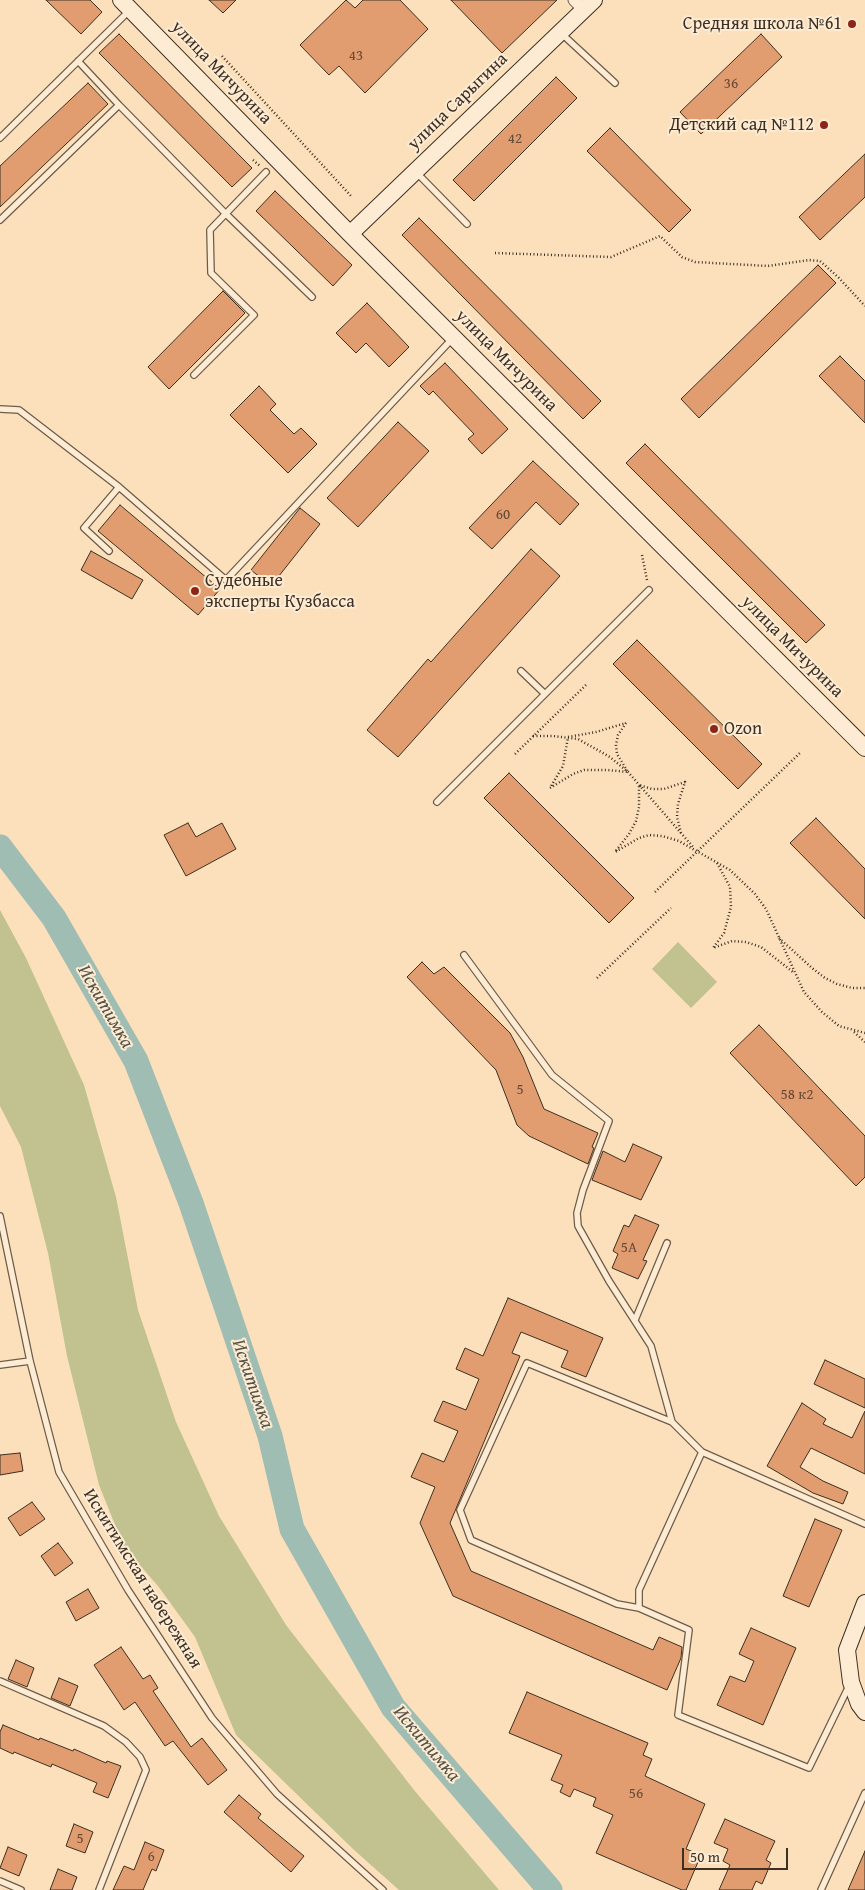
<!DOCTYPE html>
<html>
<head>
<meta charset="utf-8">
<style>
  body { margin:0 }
  #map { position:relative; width:865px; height:1890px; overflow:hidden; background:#fce0bb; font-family:"Gentium Book Plus",serif }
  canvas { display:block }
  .scale { position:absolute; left:682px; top:1848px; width:106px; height:22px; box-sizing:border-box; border:2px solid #3d3023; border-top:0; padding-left:6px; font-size:15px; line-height:18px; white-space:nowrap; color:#3d3023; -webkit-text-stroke:4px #fdebd3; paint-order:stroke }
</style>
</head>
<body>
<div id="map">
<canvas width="865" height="1890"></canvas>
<div class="scale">50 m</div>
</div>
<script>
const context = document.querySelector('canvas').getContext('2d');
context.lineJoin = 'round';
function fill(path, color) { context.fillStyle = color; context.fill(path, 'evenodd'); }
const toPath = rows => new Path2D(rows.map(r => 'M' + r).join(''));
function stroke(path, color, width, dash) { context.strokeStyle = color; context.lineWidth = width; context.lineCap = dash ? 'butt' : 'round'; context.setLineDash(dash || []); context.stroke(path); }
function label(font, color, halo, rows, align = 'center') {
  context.font = font + ' "Gentium Book Plus",serif'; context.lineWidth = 4; context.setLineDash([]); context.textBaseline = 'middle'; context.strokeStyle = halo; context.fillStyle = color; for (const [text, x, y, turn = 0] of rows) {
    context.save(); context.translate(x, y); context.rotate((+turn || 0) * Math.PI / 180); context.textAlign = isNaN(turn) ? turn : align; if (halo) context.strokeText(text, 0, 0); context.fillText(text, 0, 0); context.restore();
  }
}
const green = toPath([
  [0,910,26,958,84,1085,116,1197,138,1310,176,1422,219,1516,286,1625,414,1790,499,1890,399,1890,353,1849,236,1735,195,1637,158,1586,124,1547,99,1485,67,1356,48,1253,21,1147,0,1106],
  [678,942,717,982,691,1008,652,969]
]);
const river = toPath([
  [0,847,54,918,136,1061,191,1203,270,1436,292,1529,393,1707,550,1890]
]);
const building = toPath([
  [46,0,90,0,102,12,81,34,46,0],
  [209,0,236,0,223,13,209,0],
  [346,0,355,8,363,0,400,0,428,29,365,93,339,66,329,75,300,45,346,0],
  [451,0,557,0,502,53,451,0],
  [119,34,252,168,232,187,99,53,119,34],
  [761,34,782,57,701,134,680,112,761,34],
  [556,77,577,98,474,201,453,180,556,77],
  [88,83,108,104,0,207,0,166,88,83],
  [610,128,691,210,669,232,587,151,610,128],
  [865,154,865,197,820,240,799,217,865,154],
  [275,191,352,265,333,286,256,211,275,191],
  [419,218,601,401,583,419,402,235,419,218],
  [818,265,836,283,699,418,681,399,818,265],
  [223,291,245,313,169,389,148,367,223,291],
  [367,303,409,347,389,367,366,343,356,353,336,333,367,303],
  [840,356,865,381,865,423,819,376,840,356],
  [445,363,508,429,482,454,468,439,474,434,433,391,429,395,420,386,445,363],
  [259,386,276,404,270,410,294,434,301,428,317,444,288,473,230,415,259,386],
  [398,422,429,451,358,527,327,498,398,422],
  [645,444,825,625,806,643,626,463,645,444],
  [533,461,579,504,560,525,536,502,492,549,469,528,533,461],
  [120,505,220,589,198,615,98,531,120,505],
  [300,508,320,524,271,586,251,570,300,508],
  [531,549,560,576,398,757,367,730,428,659,431,662,531,549],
  [91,551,143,580,132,599,81,570,91,551],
  [637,640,762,764,738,789,613,664,637,640],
  [509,773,634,898,609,923,484,798,509,773],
  [816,818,865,869,865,919,790,843,816,818],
  [188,823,196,837,222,823,236,849,186,876,164,835,188,823],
  [422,962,434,974,444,967,510,1033,523,1057,544,1109,598,1133,592,1147,594,1148,588,1164,529,1136,517,1125,496,1070,407,977,422,962],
  [759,1025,865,1136,865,1177,856,1186,730,1053,759,1025],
  [633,1144,662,1157,641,1200,592,1180,603,1151,625,1162,633,1144],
  [635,1215,659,1225,643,1260,647,1261,638,1279,612,1268,618,1254,613,1251,624,1225,629,1227,635,1215],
  [508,1298,603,1338,586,1377,561,1367,568,1351,521,1332,512,1353,520,1356,450,1523,471,1571,653,1650,659,1637,682,1647,681,1658,667,1690,453,1596,420,1523,435,1487,411,1477,422,1453,444,1462,458,1431,434,1421,443,1401,466,1410,479,1379,456,1369,465,1348,483,1356,508,1298],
  [825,1360,865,1379,865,1408,814,1384,825,1360],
  [802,1403,826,1419,823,1424,852,1438,865,1411,865,1474,811,1448,800,1467,823,1481,848,1492,843,1504,813,1493,767,1466,802,1403],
  [20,1453,23,1471,0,1475,0,1455,20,1453],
  [32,1502,45,1519,20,1536,8,1518,32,1502],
  [815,1519,842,1530,809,1607,783,1596,815,1519],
  [58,1543,73,1563,55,1576,41,1556,58,1543],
  [88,1589,99,1608,76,1621,66,1602,88,1589],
  [751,1628,796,1648,763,1725,717,1705,730,1676,745,1682,754,1661,739,1654,751,1628],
  [121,1647,143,1679,150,1675,158,1688,153,1691,191,1747,202,1738,227,1770,208,1785,173,1741,165,1746,135,1702,124,1710,94,1665,121,1647],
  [16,1660,34,1668,27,1687,8,1679,16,1660],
  [59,1678,78,1686,70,1706,51,1698,59,1678],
  [527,1692,648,1743,643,1755,652,1759,645,1776,705,1804,686,1849,701,1855,686,1890,682,1890,596,1853,613,1815,593,1806,596,1798,574,1789,570,1797,560,1792,563,1785,551,1780,562,1755,509,1733,527,1692],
  [3,1725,39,1740,40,1738,73,1751,74,1749,106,1763,107,1761,121,1766,108,1798,93,1792,97,1783,52,1764,51,1767,14,1752,13,1754,0,1748,0,1732,3,1725],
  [239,1795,261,1814,258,1818,304,1856,291,1872,224,1812,239,1795],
  [725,1819,775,1841,766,1860,771,1863,762,1884,756,1881,752,1890,719,1890,730,1865,723,1861,728,1849,714,1843,725,1819],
  [74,1824,93,1832,85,1853,66,1846,74,1824],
  [145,1842,164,1850,156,1871,152,1869,143,1890,113,1890,124,1866,134,1870,145,1842],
  [8,1847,27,1855,19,1876,0,1868,8,1847],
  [865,1851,865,1890,848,1890,865,1851],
  [58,1869,77,1877,72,1890,50,1890,58,1869]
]);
const path = toPath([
  [222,56,351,196],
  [253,160,260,166],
  [495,253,611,257,660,236,682,257,695,262,768,266,809,260,820,261,838,277,865,306],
  [642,555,647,580],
  [626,723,618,735,616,745,617,754,628,772,608,770,584,770,573,774,550,788,563,766,568,737,596,732,626,723],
  [533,736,553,736,578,739,610,757,628,772,694,848],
  [515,754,587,684],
  [681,833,677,817,678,804,685,782,664,789,652,789,639,785,639,807,636,821,629,834,615,852,639,838,649,835,662,836,679,841,730,870,755,894,766,909,804,992,822,1012,839,1026,865,1033],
  [717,863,730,887,731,907,724,933,713,948,732,941,746,942,761,947,793,972],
  [655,892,801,752],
  [779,938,812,968,825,978,837,984,852,988,865,988],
  [597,978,671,908],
  [854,1032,865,1042]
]);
const lane = toPath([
  [562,34,615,83],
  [78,61,119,105],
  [0,138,129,11],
  [416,172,467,224],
  [0,220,119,105,226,214,312,297],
  [194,375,254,315,211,273,210,230,266,172],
  [0,409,19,410,119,487,226,580,452,339],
  [109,551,84,528,119,487],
  [521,671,545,694],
  [437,802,649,590],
  [464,955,552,1075,609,1121,583,1190,577,1213,578,1226,609,1281,651,1346,672,1422,702,1452,865,1524],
  [0,1216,30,1361,59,1472,128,1590,212,1718,277,1794,383,1890],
  [635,1320,667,1243],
  [0,1365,30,1361],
  [672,1422,527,1363,460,1510,471,1540,617,1604,639,1608,689,1630,678,1715,809,1768,849,1686],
  [639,1608,639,1590,702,1452],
  [0,1681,104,1726,126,1742,140,1757,146,1770,99,1890],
  [0,1881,21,1890],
  [821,1890,865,1793]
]);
const street = toPath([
  [574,0,584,10]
]);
const secondary = toPath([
  [121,0,350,234,865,748],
  [350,234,594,0],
  [865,1603,847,1650,851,1682,859,1704,865,1712]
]);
const markers = [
  [852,24,5,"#8f2418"],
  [824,125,5,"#8f2418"],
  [195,591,5,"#8f2418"],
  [714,729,5,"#8f2418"]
];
const numberNames = [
  ["43",356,56],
  ["36",731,84],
  ["42",515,139],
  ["60",503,515],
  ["5",520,1090],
  ["58 к2",797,1095],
  ["5А",629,1248],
  ["56",636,1794],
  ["5",80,1839],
  ["6",151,1857]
];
const poiNames = [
  ["Средняя школа №61",842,24],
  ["Детский сад №112",814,125],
  ["Судебные",205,581,"left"],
  ["эксперты Кузбасса",205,602,"left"],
  ["Ozon",724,729,"left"]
];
const streetNames = [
  ["улица Мичурина",221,73,46],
  ["улица Сарыгина",458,102,-44],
  ["улица Мичурина",506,361,45],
  ["улица Мичурина",792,647,45],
  ["Искитимская набережная",142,1579,58]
];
const waterNames = [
  ["Искитимка",105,1007,60],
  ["Искитимка",252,1384,71],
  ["Искитимка",426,1744,50]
];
fill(green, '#c1c28f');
stroke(river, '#9fbdb2', 25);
fill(building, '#e19c6f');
stroke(building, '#3d3023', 1);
stroke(lane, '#6d5c49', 8);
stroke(street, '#6d5c49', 13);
stroke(secondary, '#3d3023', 18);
stroke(path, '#3d3023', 2.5, [1, 2.5]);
stroke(lane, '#fdebd3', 5.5);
stroke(street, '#fdebd3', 11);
stroke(secondary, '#fdebd3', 16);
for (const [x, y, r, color] of markers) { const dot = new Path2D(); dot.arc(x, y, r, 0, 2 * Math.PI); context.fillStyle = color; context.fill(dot); stroke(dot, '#fdebd3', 2); }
label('15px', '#664b36', null, numberNames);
label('18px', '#3d3023', '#fdebd3', poiNames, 'right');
label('18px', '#3d3023', '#fdebd3', streetNames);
label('italic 19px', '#565347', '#fdebd3', waterNames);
</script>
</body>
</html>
